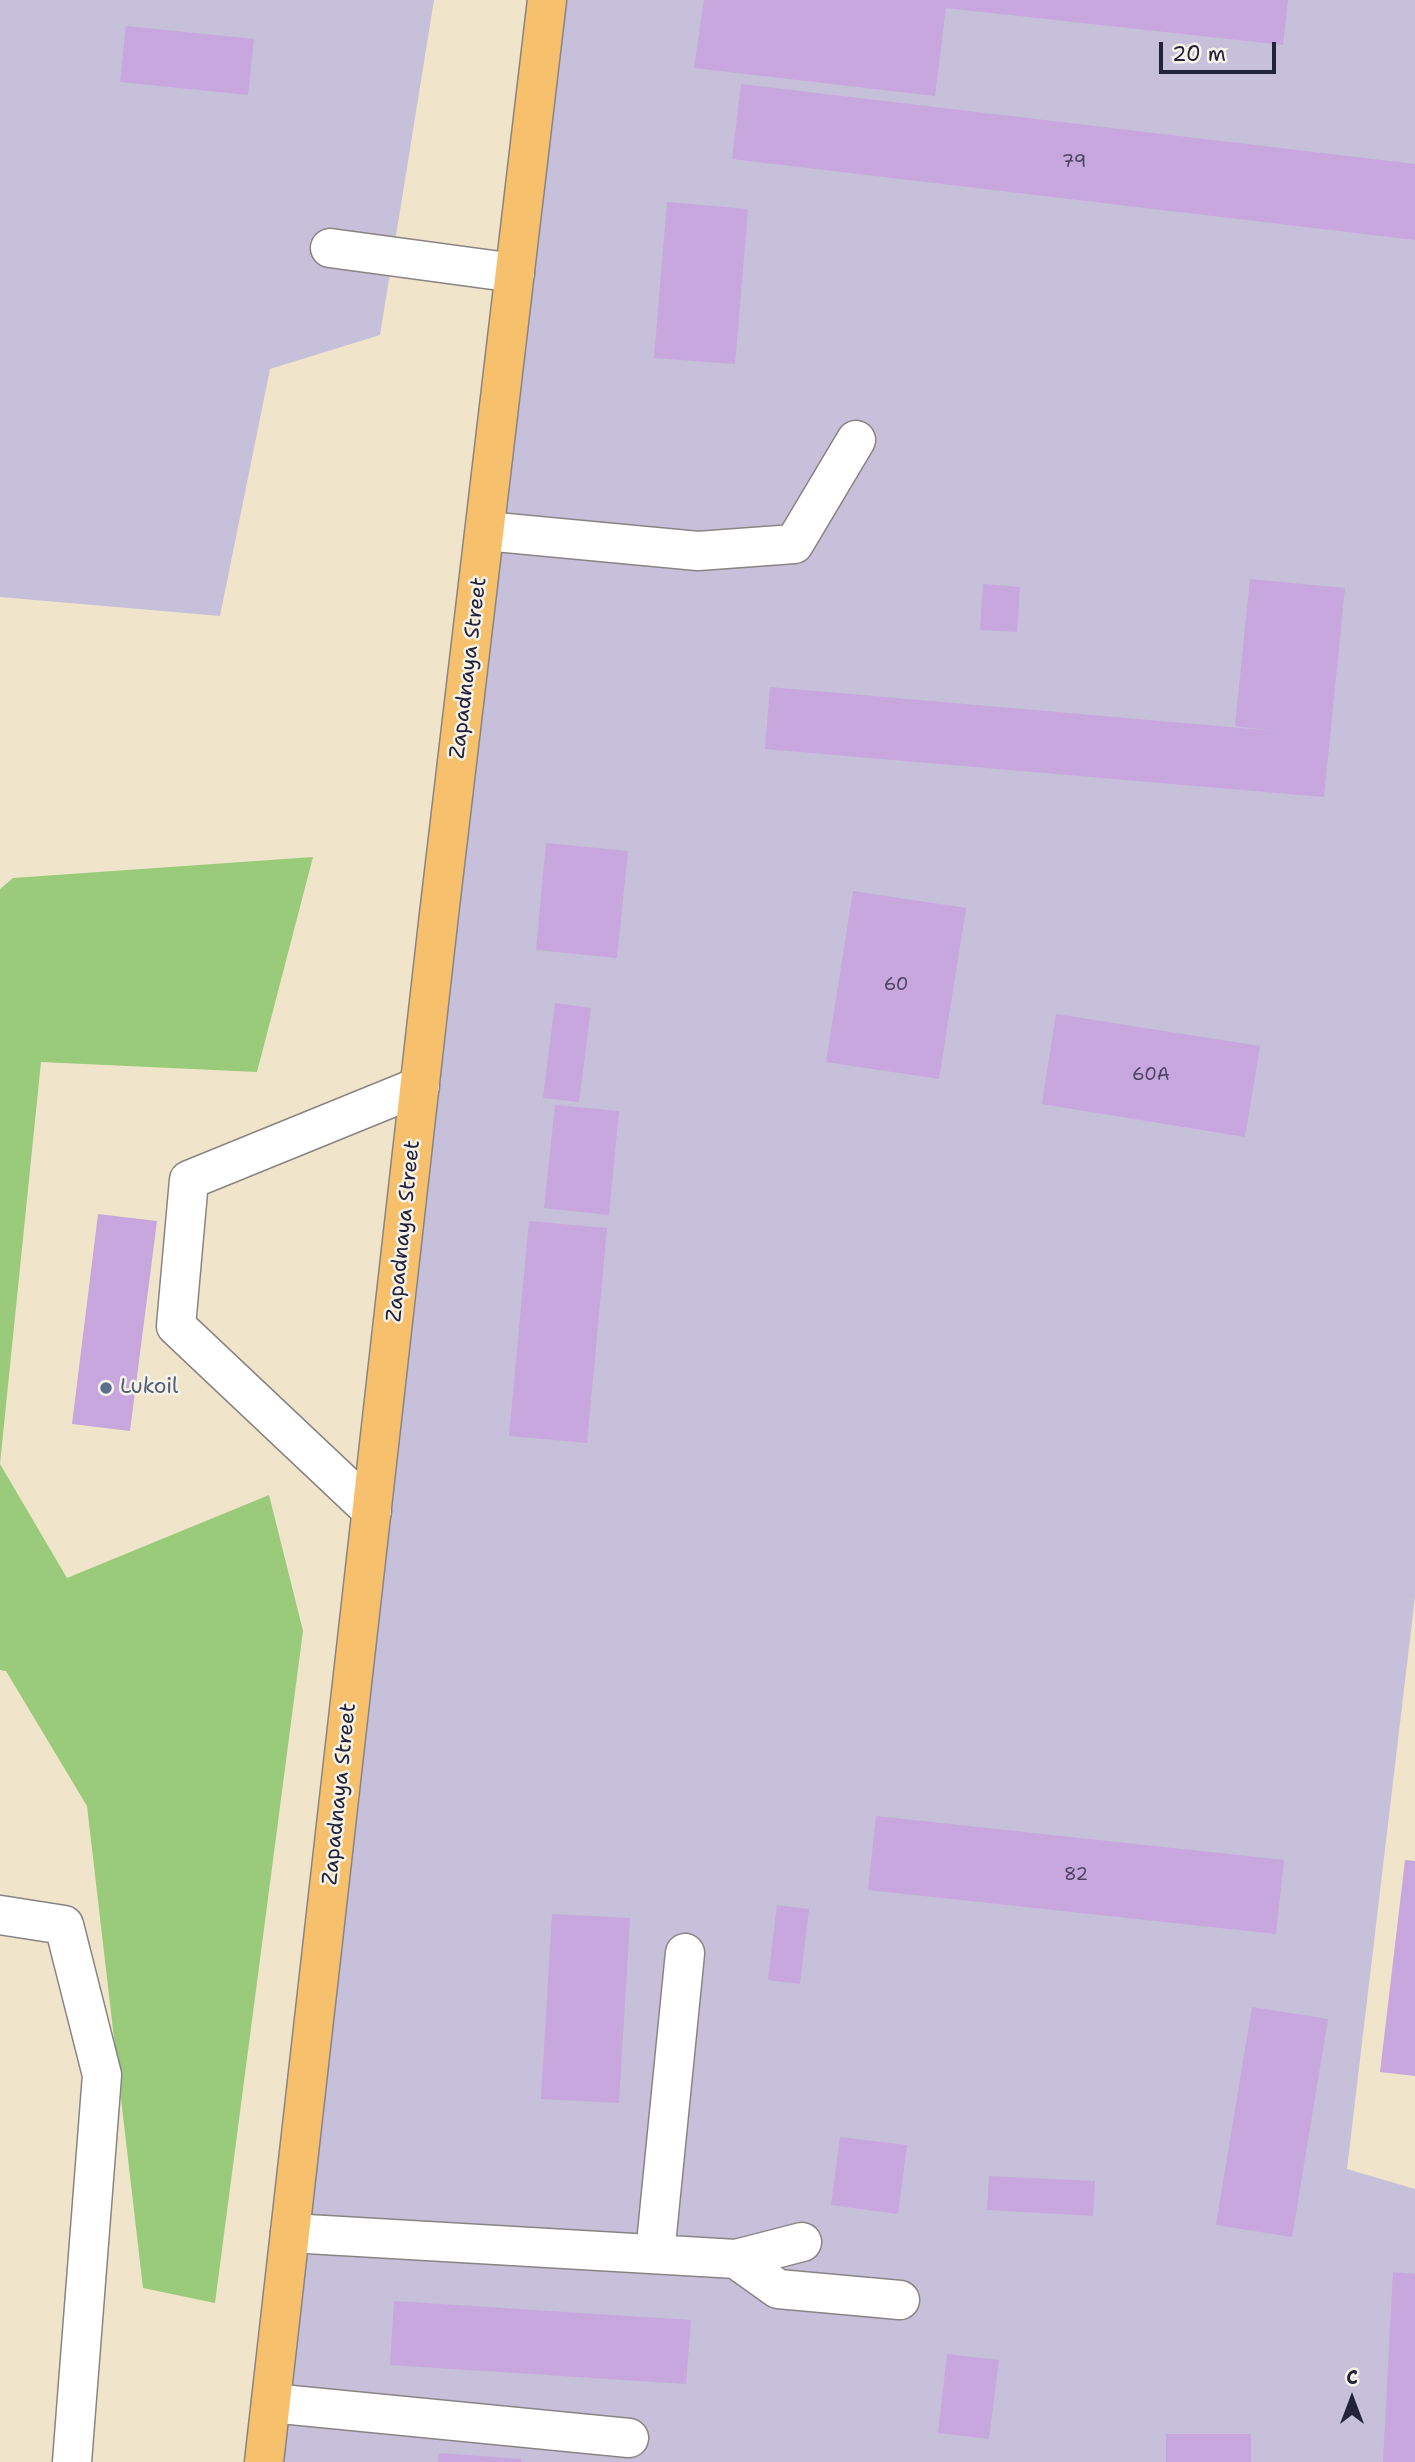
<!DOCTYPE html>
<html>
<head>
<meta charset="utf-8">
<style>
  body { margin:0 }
  #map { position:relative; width:1415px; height:2462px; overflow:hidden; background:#f0e5cb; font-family:"Shantell Sans",sans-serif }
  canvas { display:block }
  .north { position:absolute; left:1317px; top:2364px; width:70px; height:70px; -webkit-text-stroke:5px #f7f3e8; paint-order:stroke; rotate:0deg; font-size:19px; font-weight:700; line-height:28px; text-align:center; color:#22223b }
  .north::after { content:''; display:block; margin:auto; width:24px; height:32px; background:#22223b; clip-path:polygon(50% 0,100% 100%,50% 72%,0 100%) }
  .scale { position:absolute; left:1159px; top:42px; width:117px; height:32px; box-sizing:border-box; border:4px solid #22223b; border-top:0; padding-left:9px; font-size:21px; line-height:24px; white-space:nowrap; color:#22223b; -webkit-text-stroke:5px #f7f3e8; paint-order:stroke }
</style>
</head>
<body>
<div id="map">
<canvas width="1415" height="2462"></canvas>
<div class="north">С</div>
<div class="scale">20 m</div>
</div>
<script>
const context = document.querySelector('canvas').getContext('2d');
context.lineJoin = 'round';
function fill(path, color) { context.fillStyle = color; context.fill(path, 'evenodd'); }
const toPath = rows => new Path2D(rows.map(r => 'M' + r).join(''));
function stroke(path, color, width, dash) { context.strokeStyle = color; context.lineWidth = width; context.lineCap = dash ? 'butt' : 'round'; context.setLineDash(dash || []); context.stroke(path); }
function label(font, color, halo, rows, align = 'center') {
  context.font = font + ' "Shantell Sans",sans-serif'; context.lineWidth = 5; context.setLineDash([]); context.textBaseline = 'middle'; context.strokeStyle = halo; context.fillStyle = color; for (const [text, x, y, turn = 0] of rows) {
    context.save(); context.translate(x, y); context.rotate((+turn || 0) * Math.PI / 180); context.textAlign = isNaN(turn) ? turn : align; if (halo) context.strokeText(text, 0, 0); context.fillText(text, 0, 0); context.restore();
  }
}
const industrial = toPath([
  [0,0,434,0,380,335,270,369,220,616,0,597],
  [547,0,1415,0,1415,1597,1347,2169,1415,2189,1415,2462,264,2462]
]);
const green = toPath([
  [313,857,257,1072,41,1062,0,1464,67,1578,269,1495,303,1631,215,2303,143,2288,87,1806,6,1671,0,1670,0,889,13,878]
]);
const building = toPath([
  [704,0,1288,0,1283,45,946,8,935,96,694,68],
  [126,26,254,39,248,95,120,82],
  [741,84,1415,164,1415,240,732,159],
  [667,202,748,209,735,364,654,358],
  [1250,579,1345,588,1324,797,765,749,770,687,1275,731,1235,726],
  [983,584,1020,587,1017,632,980,630],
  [546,843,628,851,617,958,536,950],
  [853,891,966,908,939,1079,826,1062],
  [555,1003,591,1008,579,1102,543,1098],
  [1056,1014,1260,1046,1245,1137,1042,1104],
  [555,1105,619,1111,609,1215,544,1208],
  [98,1214,157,1221,130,1431,72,1424],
  [529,1221,607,1228,587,1443,509,1436],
  [876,1816,1284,1860,1276,1934,868,1890],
  [1405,1860,1415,1861,1415,2076,1380,2072],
  [777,1905,809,1909,800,1984,768,1980],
  [552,1914,630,1918,619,2103,541,2099],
  [1252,2007,1328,2019,1292,2237,1216,2225],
  [840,2137,907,2145,898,2214,831,2205],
  [989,2176,1095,2181,1093,2216,987,2210],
  [1393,2272,1415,2274,1415,2462,1383,2462],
  [394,2301,691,2320,686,2384,390,2365],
  [947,2354,999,2360,989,2439,938,2433],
  [1166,2434,1251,2434,1251,2462,1166,2462],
  [439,2453,522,2459,521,2462,438,2462]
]);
const minor = toPath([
  [330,248,515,273],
  [485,531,698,551,794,544,856,440],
  [372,1511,176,1326,189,1180,420,1086],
  [0,1915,64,1925,102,2075,72,2462],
  [290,2233,736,2259,802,2242],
  [655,2254,685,1953],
  [736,2259,778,2289,900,2300],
  [271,2403,629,2438]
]);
const major = toPath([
  [264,2462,438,923,547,0]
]);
const markers = [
  [106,1388,7,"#5c6f8a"]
];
const numberNames = [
  ["79",1074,162],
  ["60",896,985],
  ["60А",1151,1075],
  ["82",1076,1875]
];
const streetNames = [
  ["Zapadnaya Street",469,668,-83],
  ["Zapadnaya Street",404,1231,-84],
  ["Zapadnaya Street",340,1794,-84]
];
const serviceNames = [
  ["Lukoil",120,1388]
];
fill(industrial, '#c6c0da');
fill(green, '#99cb7b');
fill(building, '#c7a7dd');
stroke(minor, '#898483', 41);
stroke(major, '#898483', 41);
stroke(minor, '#fff', 38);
stroke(major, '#f7c06c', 38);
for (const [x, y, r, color] of markers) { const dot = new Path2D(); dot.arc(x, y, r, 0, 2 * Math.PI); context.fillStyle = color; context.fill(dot); stroke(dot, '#f7f3e8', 2.5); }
label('18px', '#4b4364', null, numberNames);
label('21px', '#22223b', '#f7f3e8', streetNames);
label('21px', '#4e5e75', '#f7f3e8', serviceNames, 'left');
</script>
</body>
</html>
